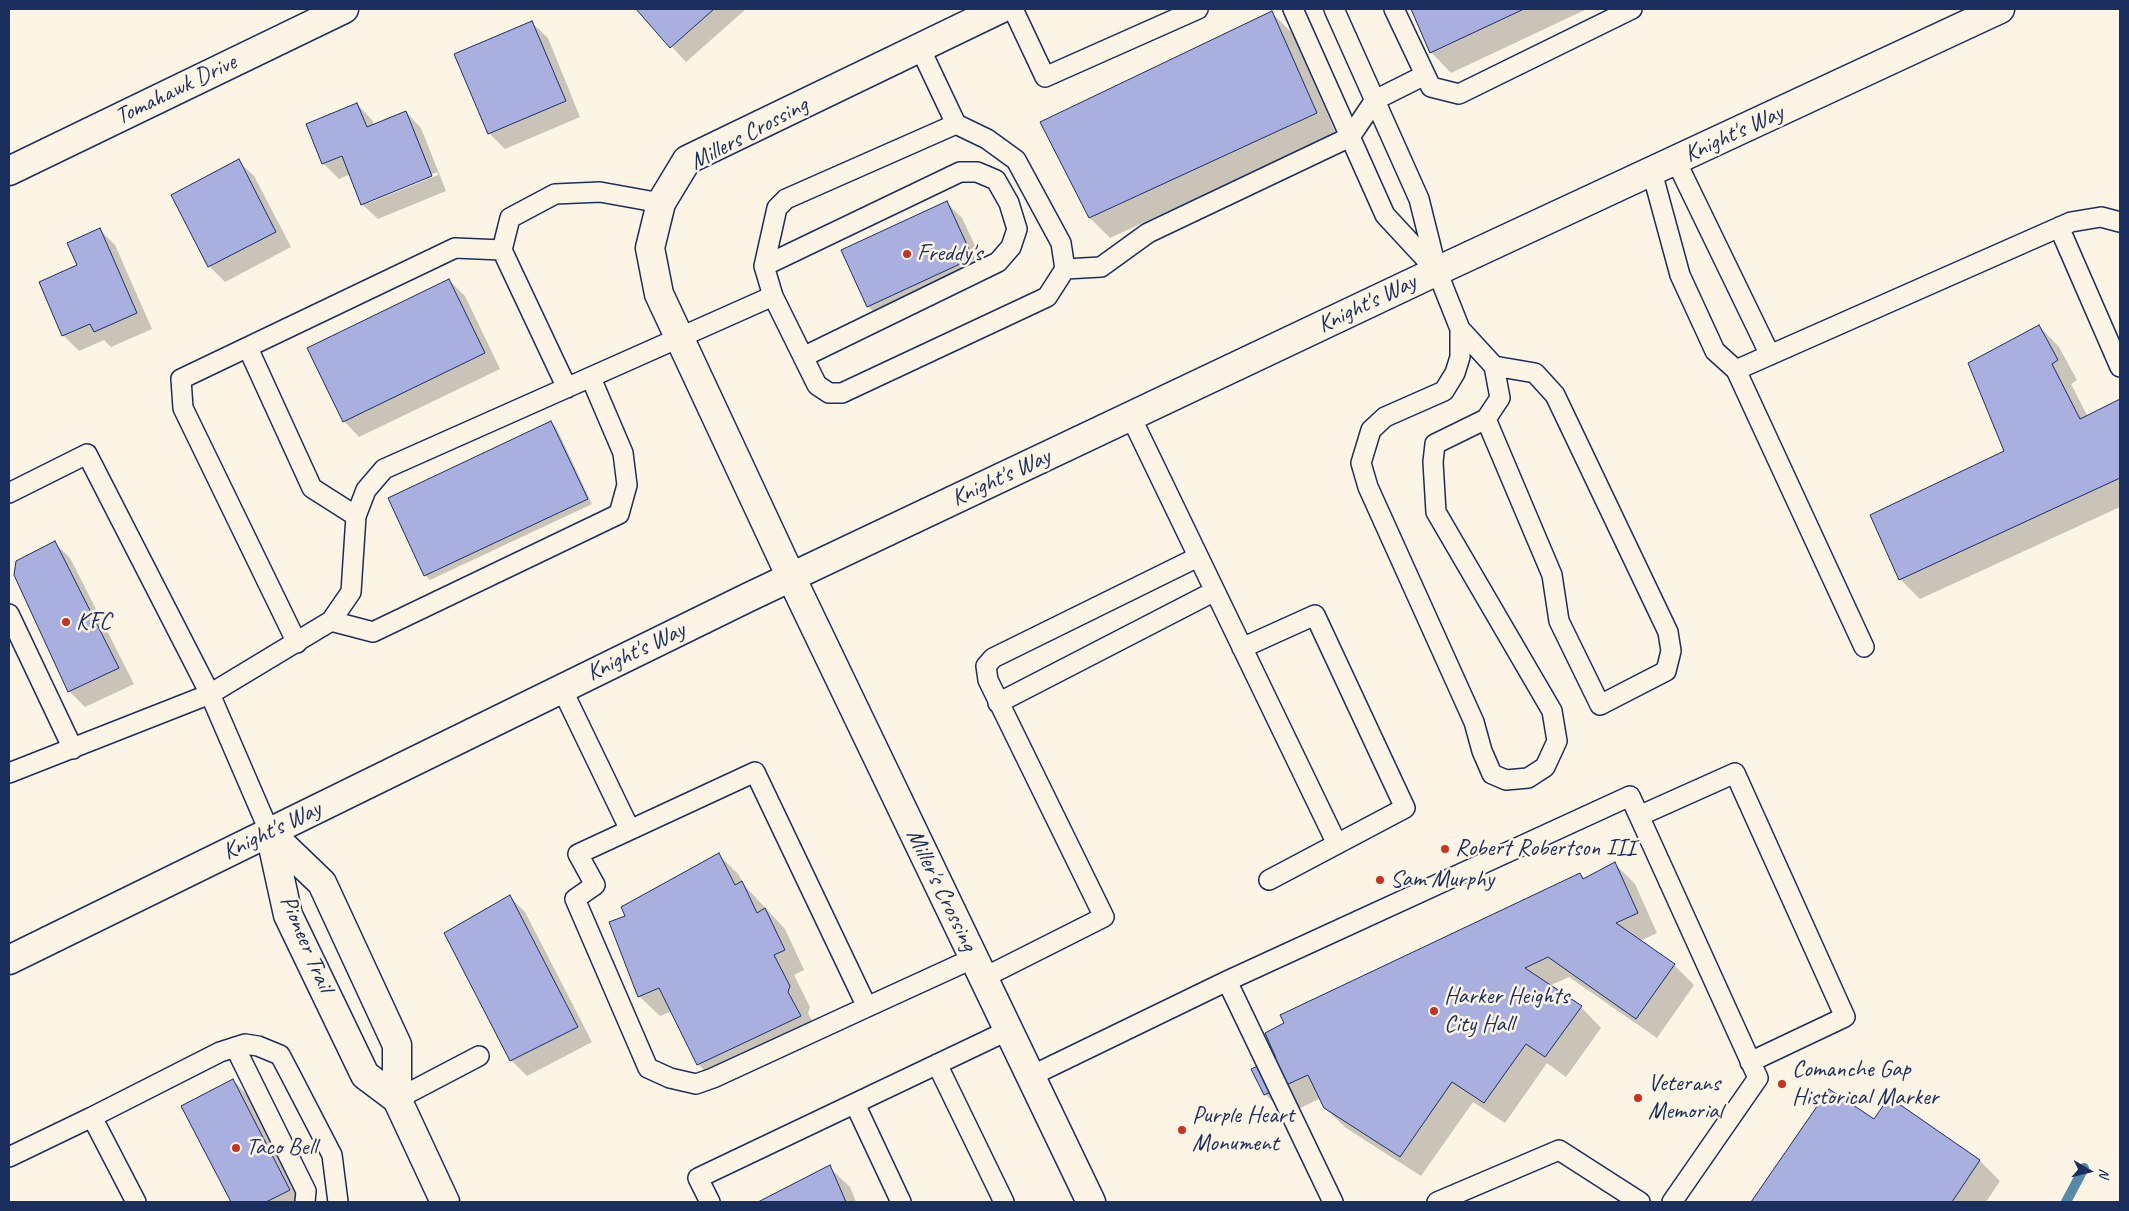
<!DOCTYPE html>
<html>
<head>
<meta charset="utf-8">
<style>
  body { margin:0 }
  #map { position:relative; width:2129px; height:1211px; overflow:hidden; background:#fcf5e5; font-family:Caveat,sans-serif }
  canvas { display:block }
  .frame { position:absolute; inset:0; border:10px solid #1b2f5e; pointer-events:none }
  .north { position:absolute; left:2064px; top:1146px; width:50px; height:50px; -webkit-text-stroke:4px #fcf5e5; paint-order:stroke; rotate:98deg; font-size:14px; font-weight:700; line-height:20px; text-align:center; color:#1b2f5e }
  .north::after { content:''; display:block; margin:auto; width:18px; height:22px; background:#1b2f5e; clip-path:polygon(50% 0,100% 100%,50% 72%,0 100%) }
</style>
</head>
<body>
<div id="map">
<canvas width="2129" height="1211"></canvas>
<div class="frame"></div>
<div class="north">N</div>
</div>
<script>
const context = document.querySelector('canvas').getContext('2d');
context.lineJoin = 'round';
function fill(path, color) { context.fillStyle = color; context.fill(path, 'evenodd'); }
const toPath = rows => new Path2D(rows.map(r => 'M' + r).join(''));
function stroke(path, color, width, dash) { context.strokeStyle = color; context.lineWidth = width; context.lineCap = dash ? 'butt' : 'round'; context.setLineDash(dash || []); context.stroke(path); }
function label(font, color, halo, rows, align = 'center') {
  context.font = font + ' Caveat,sans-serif'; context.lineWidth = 5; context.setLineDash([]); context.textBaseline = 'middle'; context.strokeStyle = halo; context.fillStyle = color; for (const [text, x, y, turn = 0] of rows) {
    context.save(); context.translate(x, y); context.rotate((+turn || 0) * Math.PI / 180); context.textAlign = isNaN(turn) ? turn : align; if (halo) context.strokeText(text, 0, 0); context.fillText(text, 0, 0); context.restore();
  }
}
const shadow = toPath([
  [637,9,746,9,686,62],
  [1412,9,1587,9,1451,73,1431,52],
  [1272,13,1292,33,1336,134,1110,238,1090,218,1041,123],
  [532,23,548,38,580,117,505,149,489,133],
  [357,104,372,120,374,125,406,112,421,128,446,191,378,219,362,204,350,174,339,179,323,163],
  [437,172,438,175,369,203,369,200],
  [238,161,254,176,291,247,225,282,209,266,173,195],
  [946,202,962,218,988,273,884,322,868,306],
  [100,230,115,245,152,329,111,347,104,340,79,351,63,335,78,266],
  [449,280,465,296,500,369,359,437,344,421],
  [2039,326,2059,347,2077,380,2071,384,2088,417,2120,400,2120,507,1920,599,1900,579,2006,452],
  [551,422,556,427,592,504,430,580,425,575],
  [55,543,70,558,134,684,85,707,69,691],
  [719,855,739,875,744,885,785,929,804,970,794,975,810,1007,808,1013,820,1037,719,1085,698,1064,672,1011,660,1016,639,996,627,917],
  [1615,864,1635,884,1657,933,1640,941,1674,965,1694,985,1657,1038,1569,977,1549,986,1581,1007,1601,1028,1566,1077,1547,1063,1505,1123,1473,1102,1421,1176,1346,1128,1325,1108,1321,1098,1286,1115,1265,1094,1253,1069,1278,1058,1580,874,1585,879],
  [509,896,525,912,592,1042,527,1076,511,1060,445,933],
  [233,1080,248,1096,302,1202,232,1202,183,1106],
  [1829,1090,1874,1121,1890,1099,1980,1161,2000,1181,1986,1202,1753,1202],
  [829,1167,850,1187,856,1202,761,1202]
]);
const stream = toPath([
  [2066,1202,2084,1168]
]);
const building = toPath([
  [636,9,714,9,670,48,636,9],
  [1411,9,1524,9,1430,53,1411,9],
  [1272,11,1317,113,1089,218,1040,122,1272,11],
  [532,21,566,101,488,134,454,54,532,21],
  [357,103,367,127,406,111,432,176,361,205,342,156,322,164,306,124,357,103],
  [239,159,276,232,208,267,171,195,239,159],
  [947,201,973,258,867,307,841,250,947,201],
  [100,228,137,313,94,332,90,324,62,336,39,282,77,265,67,243,100,228],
  [449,279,485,353,343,422,307,348,449,279],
  [2039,325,2058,360,2052,364,2080,419,2120,399,2120,478,1899,580,1870,515,2004,451,1968,363,2039,325],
  [551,421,588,499,424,576,388,498,551,421],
  [55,541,119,668,68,692,14,575,16,561,55,541],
  [719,853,735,885,742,881,757,913,765,908,785,950,774,955,790,986,788,992,801,1016,697,1065,659,988,638,997,609,922,625,916,621,907,719,853],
  [1615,862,1638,913,1616,923,1675,964,1636,1019,1548,957,1525,968,1582,1006,1545,1057,1526,1044,1484,1103,1452,1082,1400,1157,1324,1108,1308,1075,1264,1095,1251,1069,1276,1058,1265,1033,1284,1023,1280,1015,1580,873,1583,879,1615,862],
  [510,895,578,1027,510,1061,444,933,510,895],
  [233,1079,290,1190,266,1202,231,1202,181,1106,233,1079],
  [1829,1089,1874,1119,1889,1097,1980,1160,1952,1202,1751,1202,1829,1089],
  [830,1165,846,1202,758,1202,830,1165]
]);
const service = toPath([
  [1013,9,1045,77,1198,9],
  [1293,9,1385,215,1436,270],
  [1334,9,1419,199,1437,271,1460,329,1494,366,1500,398,1486,419,1435,444,1433,462,1436,512,1552,711,1557,741,1545,767,1528,778,1506,780,1492,774,1482,751,1474,722,1368,487,1361,463,1371,430,1385,417,1444,391,1455,373,1460,357,1460,329],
  [1394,9,1431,87,1459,94,1632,9],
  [920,48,956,124,987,139,1016,160,1061,243,1065,269,1047,297,842,393,829,393,817,385,773,296,764,266,777,208,786,199,956,124],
  [1676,161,1770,355],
  [1652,172,1680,275,1715,351,1736,370,1864,647],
  [2059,227,2120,367],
  [764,266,960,172,977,172,996,180,1009,203,1017,229,1011,247,998,262,803,357],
  [1065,269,1101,267,1148,233,1350,137,1375,100,1425,75],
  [248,348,312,488,356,516],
  [1736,370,2071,222,2101,217,2120,222],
  [567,388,502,250,510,218,555,194,600,192,661,203],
  [1131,417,1337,844],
  [1486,419,1552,575,1559,621,1600,705,1666,671,1671,651,1668,632,1555,395,1535,373,1494,366],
  [9,493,87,454,210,694,270,833],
  [9,614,73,749],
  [331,621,373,632,619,514,627,485,623,453,591,378],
  [297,643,183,408,181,379,455,248,502,250],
  [1242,648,1315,615,1405,808,1269,880],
  [562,689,630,830],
  [998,703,1215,591],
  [9,773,210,694,331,621,351,592,356,516,366,490,384,469,773,296],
  [1639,816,1735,773,1845,1017,1750,1062],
  [983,978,1104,917,988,680,986,666,993,658,1198,557],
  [1227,981,1333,1202],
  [867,1007,755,772,578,854,595,885,575,899,648,1068,670,1078,696,1084,713,1078,867,1007,974,958],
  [235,1047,306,1191,305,1202],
  [937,1064,1004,1202],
  [1031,1076,1227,981,1630,796,1758,1078,1672,1202],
  [397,1099,479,1056],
  [855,1104,901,1202],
  [92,1117,220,1052,245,1044,258,1046,280,1055,289,1072,332,1155,338,1202],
  [9,1157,92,1117,136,1202],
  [710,1202,698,1178,1009,1030],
  [1437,1202,1559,1150,1640,1202]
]);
const minor = toPath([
  [1000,9,687,160,661,203,650,248,659,294,791,577,1091,1202],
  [9,171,344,9],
  [270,833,322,883,397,1045,397,1099,445,1202],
  [270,833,288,915,365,1075,397,1099]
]);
const secondary = toPath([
  [9,960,749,597,1437,271,2000,9]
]);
const markers = [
  [907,254,5,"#c8321e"],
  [66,622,5,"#c8321e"],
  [1445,849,5,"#c8321e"],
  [1380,880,5,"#c8321e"],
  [1434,1011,5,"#c8321e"],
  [1782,1084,5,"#c8321e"],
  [1638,1098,5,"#c8321e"],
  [1182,1130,5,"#c8321e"],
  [236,1148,5,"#c8321e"]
];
const streetNames = [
  ["Tomahawk Drive",176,90,-26],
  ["Millers Crossing",749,134,-28],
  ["Knight's Way",1734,134,-25],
  ["Knight's Way",1367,304,-26],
  ["Knight's Way",1001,478,-25],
  ["Knight's Way",636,652,-26],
  ["Knight's Way",272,831,-26],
  ["Miller's Crossing",941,890,64],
  ["Pioneer Trail",306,944,67]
];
const poiNames = [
  ["Freddy's",917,254],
  ["KFC",76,622],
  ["Robert Robertson III",1455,849],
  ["Sam Murphy",1390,880],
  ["Harker Heights",1444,997],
  ["City Hall",1444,1025],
  ["Comanche Gap",1792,1070],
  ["Historical Marker",1792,1098],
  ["Veterans",1648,1084],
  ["Memorial",1648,1112],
  ["Purple Heart",1192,1116],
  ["Monument",1192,1144],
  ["Taco Bell",246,1148]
];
fill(shadow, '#0003');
stroke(stream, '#558aa9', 10);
fill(building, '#a9afdf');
stroke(building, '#1b2f5e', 1);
stroke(service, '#1b2f5e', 22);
stroke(minor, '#1b2f5e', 31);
stroke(secondary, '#1b2f5e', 31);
stroke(service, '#fcf5e5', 19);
stroke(minor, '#fcf5e5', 28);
stroke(secondary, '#fcf5e5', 28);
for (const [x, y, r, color] of markers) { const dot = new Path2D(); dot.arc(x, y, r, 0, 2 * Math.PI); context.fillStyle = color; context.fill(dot); stroke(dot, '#fcf5e5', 2); }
label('24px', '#1b2f5e', '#fcf5e5', streetNames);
label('24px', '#1b2f5e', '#fcf5e5', poiNames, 'left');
</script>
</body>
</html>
